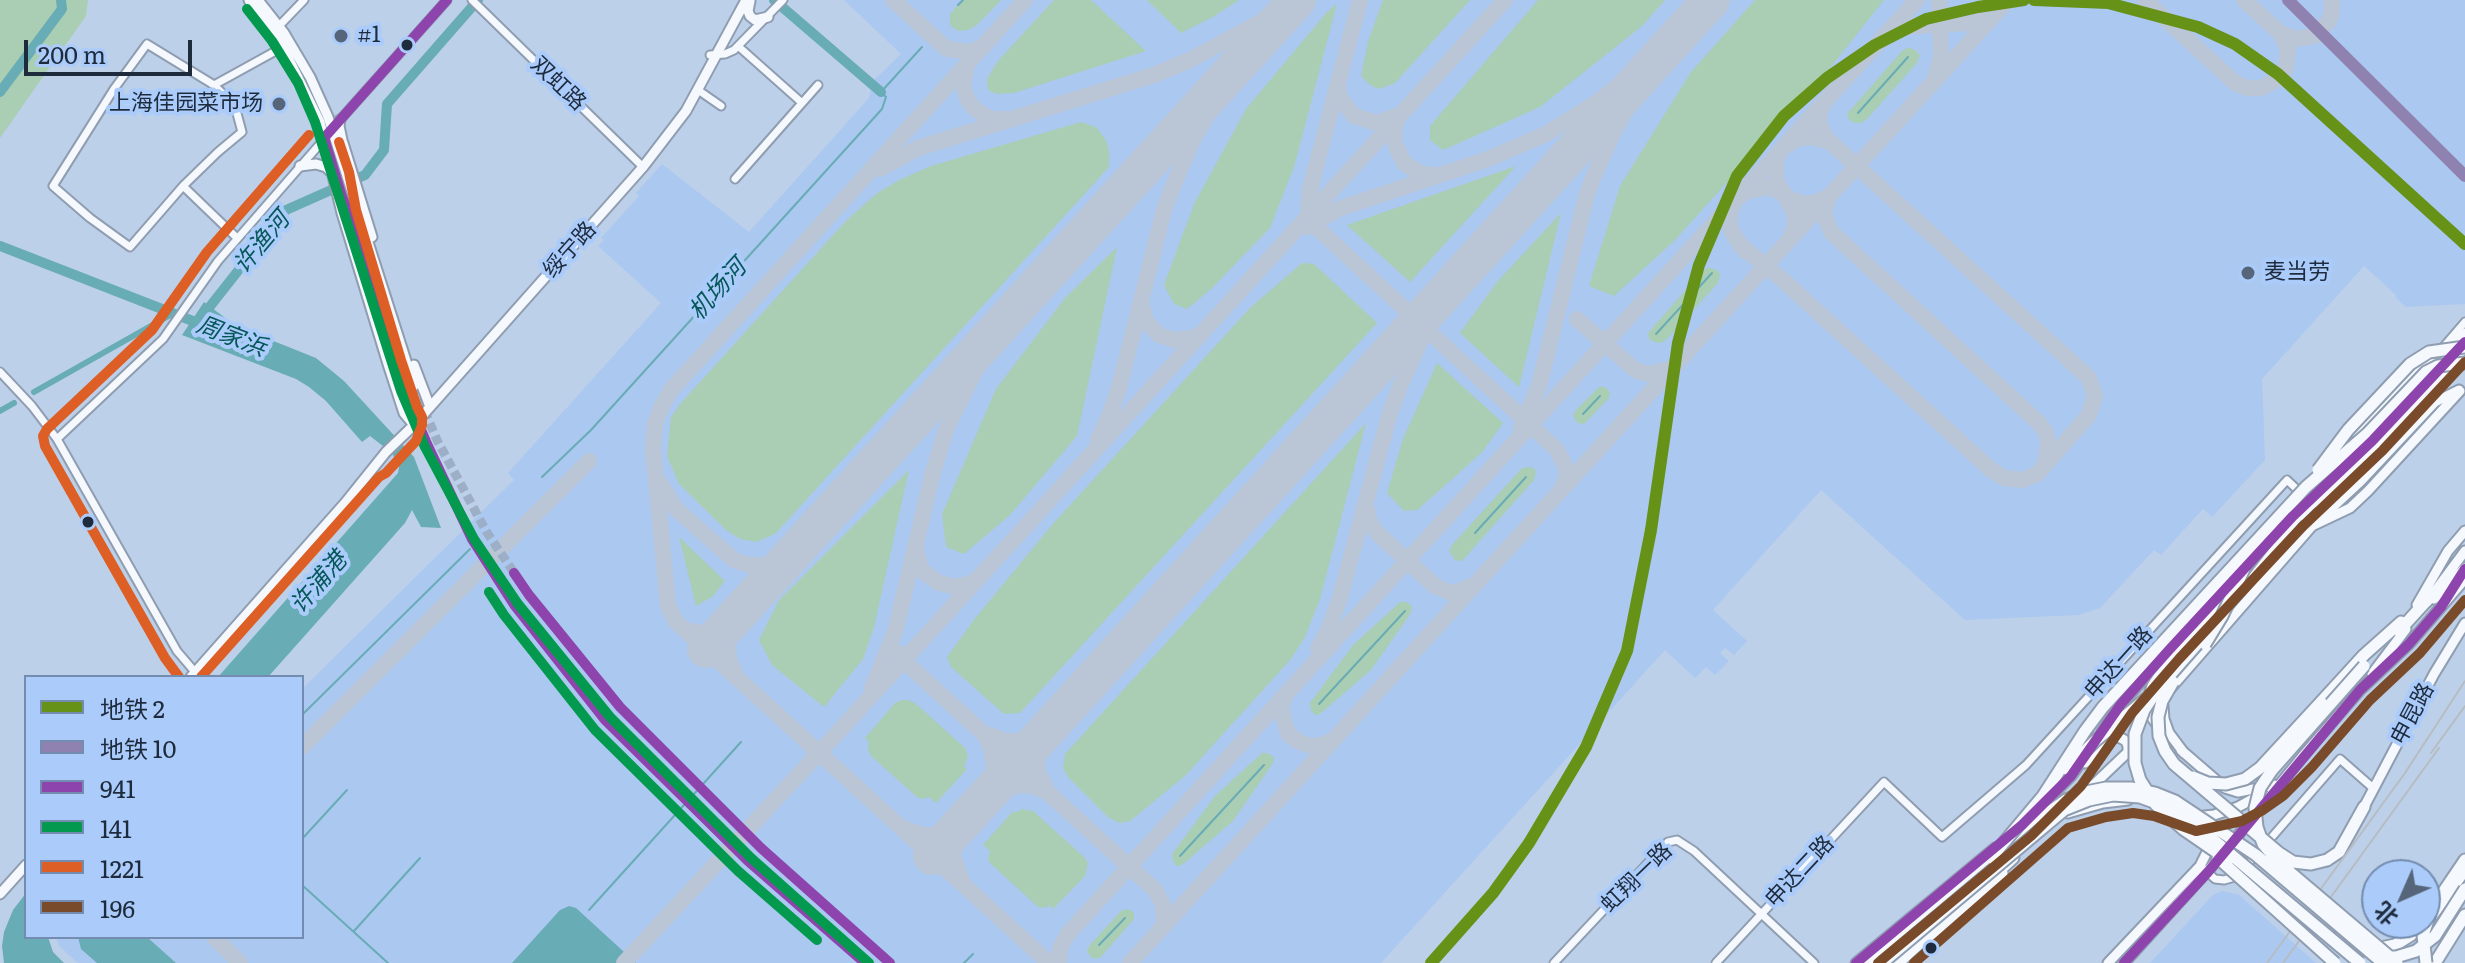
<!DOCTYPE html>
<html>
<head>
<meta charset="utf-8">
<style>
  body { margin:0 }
  #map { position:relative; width:2465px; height:963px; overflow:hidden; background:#bdd0e9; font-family:Literata,"Noto Sans SC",serif }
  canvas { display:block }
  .legend { position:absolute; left:24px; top:675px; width:280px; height:264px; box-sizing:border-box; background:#abccfb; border:2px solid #738caf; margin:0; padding:10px 14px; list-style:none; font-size:24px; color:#1e2b3d }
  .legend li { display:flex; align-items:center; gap:16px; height:40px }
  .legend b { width:40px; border:2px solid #738caf }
  .north { position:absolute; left:2361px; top:859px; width:80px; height:80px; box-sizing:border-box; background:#abccfb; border:2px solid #738caf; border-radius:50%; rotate:225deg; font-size:22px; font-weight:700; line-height:32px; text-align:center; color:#1e2b3d }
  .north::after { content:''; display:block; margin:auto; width:28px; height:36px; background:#566579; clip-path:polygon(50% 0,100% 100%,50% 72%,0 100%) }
  .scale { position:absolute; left:24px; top:40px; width:168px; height:36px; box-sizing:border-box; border:4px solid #1e2b3d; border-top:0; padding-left:10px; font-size:24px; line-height:28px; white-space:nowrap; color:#1e2b3d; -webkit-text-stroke:6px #abccfb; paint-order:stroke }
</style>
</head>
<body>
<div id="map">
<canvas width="2465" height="963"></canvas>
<ul class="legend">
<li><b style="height:10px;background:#679218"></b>地铁 2</li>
<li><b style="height:10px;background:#9082b0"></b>地铁 10</li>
<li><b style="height:10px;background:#8e44ad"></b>941</li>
<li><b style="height:10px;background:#039a4f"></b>141</li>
<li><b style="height:10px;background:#dd5f25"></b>1221</li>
<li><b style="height:10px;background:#7a4b2a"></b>196</li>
</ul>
<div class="north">北</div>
<div class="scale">200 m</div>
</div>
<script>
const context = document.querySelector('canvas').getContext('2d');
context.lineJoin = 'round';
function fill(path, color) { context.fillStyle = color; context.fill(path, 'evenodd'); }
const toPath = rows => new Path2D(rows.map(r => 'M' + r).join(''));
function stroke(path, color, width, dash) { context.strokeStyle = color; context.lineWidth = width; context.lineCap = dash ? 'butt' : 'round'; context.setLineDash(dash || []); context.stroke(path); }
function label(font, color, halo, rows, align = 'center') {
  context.font = font + ' Literata,"Noto Sans SC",serif'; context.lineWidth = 8; context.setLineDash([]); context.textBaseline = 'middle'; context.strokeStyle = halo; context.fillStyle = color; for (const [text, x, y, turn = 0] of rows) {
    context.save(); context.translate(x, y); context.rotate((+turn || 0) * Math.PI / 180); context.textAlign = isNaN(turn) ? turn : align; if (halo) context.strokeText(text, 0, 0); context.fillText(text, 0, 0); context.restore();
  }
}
const built = toPath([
  [844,0,2465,0,2465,304,2406,307,2395,297,2396,295,2364,266,2262,379,2265,460,2212,517,2203,509,2161,555,2154,550,2100,608,2078,615,1965,620,1821,490,1713,610,1747,641,1734,655,1725,648,1720,653,1729,661,1715,675,1706,667,1695,678,1665,650,1381,963,78,963,59,946,56,937,302,937,302,689,514,480,508,473,661,303,598,246,604,240,601,238,639,196,636,193,662,164,749,232,869,98,871,88,869,85,901,54],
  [2222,891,2239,895,2316,963,2150,963,2213,895]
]);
const green = toPath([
  [0,0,88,0,86,16,0,138],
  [962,0,1001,0,977,25,968,30,958,31,950,25,950,14],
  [1054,0,1091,0,1146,51,1014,93,997,94,988,90,987,79,998,61],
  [1147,0,1239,0,1213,17,1181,33],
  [1383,0,1470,0,1395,83,1379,89,1370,85,1361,76,1368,42],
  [1538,0,1665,0,1642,26,1540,107,1443,150,1430,140,1430,126],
  [1755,0,1884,0,1826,73,1674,241,1614,296,1589,286,1620,186,1691,72],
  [1337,4,1294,167,1270,228,1211,289,1187,309,1174,304,1164,285,1194,204,1246,109,1327,12],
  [1907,48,1914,49,1920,55,1917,63,1867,119,1861,123,1854,123,1849,119,1847,114,1902,51],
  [1081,122,1096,127,1106,140,1109,151,1109,167,775,534,756,542,740,539,726,530,679,484,667,456,671,417,681,403,844,223,859,209,876,194,899,180,931,166],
  [1516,166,1410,282,1347,225],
  [1561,213,1519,387,1460,333,1497,282],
  [1117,247,1077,436,1010,515,964,554,946,547,942,514,996,389,1065,298],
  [1302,263,1314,264,1377,323,1020,713,1004,714,951,667,947,657,973,621,1051,526,1251,307],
  [1708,268,1715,269,1720,274,1718,283,1667,339,1661,343,1654,342,1649,339,1648,333,1703,270],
  [1437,363,1503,423,1483,451,1458,474,1417,510,1404,511,1387,493,1403,439],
  [1599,387,1605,387,1610,392,1609,398,1584,424,1577,423,1573,415,1576,410],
  [1366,423,1320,599,1305,637,1291,659,1185,776,1130,821,1120,823,1109,818,1068,777,1063,768,1065,754],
  [1527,467,1533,468,1536,472,1534,480,1462,561,1455,560,1449,551,1452,545,1521,469],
  [909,470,874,627,863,659,824,707,772,665,759,640,779,600],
  [679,537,725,581,712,597,696,606],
  [1400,602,1406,602,1412,606,1411,613,1371,670,1320,714,1315,715,1311,710,1310,703,1353,645],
  [902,700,908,700,915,703,965,748,968,755,964,767,967,769,936,803,929,797,922,799,917,797,871,756,868,750,869,742,865,738,895,703],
  [1262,753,1267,753,1274,757,1273,763,1233,821,1182,865,1176,866,1173,861,1172,854,1215,796],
  [1021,809,1033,811,1084,857,1088,863,1085,876,1053,909,1049,905,1045,908,1038,907,990,863,988,859,990,851,983,845,1013,811,1015,813],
  [1128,909,1134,913,1134,919,1101,957,1095,959,1091,957,1087,951,1089,946,1121,911]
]);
const water = toPath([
  [204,302,236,326,316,358,344,381,414,457,441,528,421,527,412,510,405,523,268,677,218,677,398,473,399,467,392,453,370,436,362,442,326,401,309,387,296,379,182,335],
  [26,893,26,937,48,937,53,952,64,963,4,963,2,946,4,932,13,910],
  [569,906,576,908,636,963,512,963,560,910],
  [78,937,147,937,176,963,97,963,81,949]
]);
const stream = toPath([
  [958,5,963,0],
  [1858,113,1908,57],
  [1656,334,1712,273],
  [1583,414,1600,396],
  [542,477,591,430,882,109,886,97,881,92,922,47],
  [1475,533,1526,477],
  [1319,704,1405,611],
  [302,715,470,549],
  [302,839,347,790],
  [1180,856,1264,765],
  [302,885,388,963],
  [589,910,741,742],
  [354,931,420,858],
  [1099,945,1125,918],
  [964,963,973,954]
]);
const canal = toPath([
  [34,392,172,314],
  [0,411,14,403]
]);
const river = toPath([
  [774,0,881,92],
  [0,92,62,9,61,0],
  [0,246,203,325],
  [204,314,286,210,365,175,384,150,387,104,478,0]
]);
const taxiway = toPath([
  [893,0,947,49,970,52,983,47],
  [1025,0,671,390,662,406,655,423,653,450,668,605,676,622,1049,963],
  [2145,0,2235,83,2247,88,2261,88,2280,78,2286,67,2288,51,2280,33,2244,0],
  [1888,33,1899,27,1972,23,1990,18],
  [2280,33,2296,39,2314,36,2329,21,2332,12,2332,0],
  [967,66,963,83,967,99,974,108,985,116,994,119,1006,119],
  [1936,75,1941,56,1939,0],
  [1338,85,1340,98,1354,116,1377,123,1396,116],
  [1397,120,1394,135,1395,144,1404,163,1421,174,1436,175],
  [880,169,918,148,1154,75,1190,60,1266,19,1290,0],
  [1312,183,1308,208,1315,226,1557,450,1566,468,1567,476,1563,487],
  [1309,193,1360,0],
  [1828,199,1824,214,1831,232,2039,423,2046,433,2048,445,2045,463],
  [1307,227,1338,209,1488,159,1546,134,1599,101,1656,55],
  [1791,236,1795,226,1795,214,1776,180,1776,159,1783,147,1800,138,1813,137,1831,142],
  [1740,245,1785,282,1990,469,2004,478,2023,480,2037,474,2089,415,2095,396,2089,378,1827,139,1819,124,1820,112,1824,103],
  [1745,251,1732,232,1729,217,1734,202,1745,192,1767,187,1781,192,1792,200,1805,204,1818,202,1826,198],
  [1141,304,1147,323,1159,335,1174,340,1192,338,1201,334],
  [1577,319,1635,370,1648,374,1670,369],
  [1521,428,1539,386,1587,194,1593,178,1614,131,1628,106,1675,39],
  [1098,440,1111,411,1119,388,1164,210,1173,186,1193,140,1207,115,1259,42],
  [660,483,676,509,734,560,749,565,766,565,793,553],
  [1367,509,1369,520,1376,532,1435,586,1449,592,1457,592,1472,586],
  [916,549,921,570,939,583,956,587,974,582],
  [686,630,708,634,726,627],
  [1318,649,1328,631,1340,598,1389,416,1400,386,1426,329,1482,252],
  [899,653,904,661,1156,891,1163,905,1164,926],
  [735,673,730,662,727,644,729,629,735,617],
  [872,688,895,632,933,472,947,427,984,354,1002,327,1024,300],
  [1285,696,1281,708,1288,734,1299,742,1311,746,1322,745,1333,740],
  [990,735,1005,741,1022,741,1038,736,1051,725],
  [302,747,589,461],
  [1045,786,1038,772,1037,762,1040,746,1048,729],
  [984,799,997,791,1019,785,1033,786,1045,791],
  [983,800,992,785,995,772,991,748,987,739],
  [906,829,922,835,931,835,948,831,964,821],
  [962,881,953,856,956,837,962,823],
  [214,937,240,963],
  [624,963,842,728,1505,0],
  [1059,963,1060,948,1067,935,1917,0],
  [1130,963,2008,0]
]);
const runway = toPath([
  [706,649,1297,0],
  [932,856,1711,0]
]);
const majorTunnel = toPath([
  [414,386,437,440,486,531,529,595,620,707,761,848,890,963],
  [404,390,427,444,472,539,515,606,605,720,748,861,865,963],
  [2293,516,2312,498]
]);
const minor = toPath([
  [472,0,643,167],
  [279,26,304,0],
  [147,44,214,85,235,106,242,132,218,152,183,186,130,247,90,218,53,186,114,89,147,44],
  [738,46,801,102],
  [710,55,725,54,734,50,783,0],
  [214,85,283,47],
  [698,90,721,106],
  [339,121,447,0],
  [735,179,818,85],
  [183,186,237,238],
  [0,372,32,406,57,439,177,651,195,672],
  [57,439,163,339,218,261,326,137],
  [2339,452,2422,364,2434,358,2465,322],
  [2314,497,2341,462],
  [2252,577,2302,513],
  [2265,845,2340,759,2373,788],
  [2204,869,2215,879,2224,880,2235,877,2257,854],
  [2429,923,2465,873],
  [1554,963,1661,849,1668,842,1677,840,1694,851,1814,963],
  [1716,963,1884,782,1942,837,2026,765,2287,480,2305,497,2307,506]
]);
const major = toPath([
  [249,0,283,47,320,122,342,213,388,364,404,413,414,425],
  [258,0,284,33,310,77,328,117,414,386],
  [750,1,748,11,750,16,755,20,768,17],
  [340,120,339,126,342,140],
  [336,135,343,143,372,237],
  [300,166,316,164,326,167,333,174],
  [344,203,357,234,369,280],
  [377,305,404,390],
  [414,365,430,407],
  [2432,369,2465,333],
  [2382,430,2441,368],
  [2342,471,2383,425],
  [2300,516,2325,491],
  [2320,519,2361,481,2435,402,2459,390],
  [2312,526,2350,508,2368,491,2460,391],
  [2249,563,2293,516],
  [2434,599,2465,568],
  [2427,602,2465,551],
  [2417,605,2448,551,2465,531],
  [2372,674,2406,629],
  [191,677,345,503,386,452,414,425,643,167,686,111,746,0],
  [2170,689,2312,526,2324,499,2430,392,2465,347],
  [2163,706,2164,719,2169,733,2184,753],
  [2159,728,2149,713,2147,700,2152,686,2161,672,2215,614,2252,577],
  [2102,732,2121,704,2239,574],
  [2181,750,2225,788,2238,792,2274,785],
  [2085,763,2111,738,2119,737,2126,741,2128,746,2128,752,2086,792],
  [2364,807,2434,674,2465,623],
  [2036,811,2071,776,2087,754],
  [2068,813,2103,803,2128,800],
  [2195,817,2214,815,2238,807,2260,795],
  [2230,845,2302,757,2360,690,2409,644,2465,579],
  [0,894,26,865],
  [1929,942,1986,893,2003,873],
  [1856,963,1995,848],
  [2108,963,2200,866,2208,850,2207,844],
  [2124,963,2221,856]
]);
const highway = toPath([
  [2399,631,2429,598],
  [2321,702,2364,655,2401,622],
  [2327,860,2339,852,2364,807],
  [2425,919,2465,860],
  [2334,938,2344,943,2376,949,2395,945,2411,935,2422,923],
  [1866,963,2046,814,2066,800],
  [1898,963,2013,858],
  [2435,963,2465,915]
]);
const rail = toPath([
  [2431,753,2465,706],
  [2267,963,2405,773,2465,681],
  [2283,963,2439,748]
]);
const highwayBridge = toPath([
  [2318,470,2348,430,2410,364,2429,352,2465,347],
  [2206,634,2157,690,2144,710,2135,734,2135,763,2140,780,2156,805,2183,829,2228,860],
  [2205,644,2222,616,2252,552],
  [2364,666,2272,770,2260,788,2255,808,2257,827,2263,844,2279,863,2397,963],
  [2173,682,2162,701,2158,717,2159,736,2165,751,2174,764,2279,853,2293,862,2311,864,2327,860],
  [2067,769,2095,741,2147,698],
  [2193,777,2208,783,2226,784,2245,779,2260,768,2321,702],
  [2066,800,2086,792,2106,788,2132,788,2155,793,2175,801,2256,855,2383,963],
  [1991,858,2043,796,2085,731,2103,707,2306,487,2367,434,2426,372,2438,366,2465,363],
  [2218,858,2335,963],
  [2385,957,2396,957,2416,951,2435,936,2465,889],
  [1882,963,2064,810,2089,800,2113,795,2140,797,2173,809,2197,826,2360,963],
  [2426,963,2423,935,2430,914]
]);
const bus1 = toPath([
  [447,0,324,138,342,197,357,234,404,390,427,444,472,539,515,606,605,720,748,861,865,963],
  [514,573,529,595,620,707,761,848,890,963],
  [1856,963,2022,825,2071,776,2121,704,2169,650,2293,516,2373,440,2465,342],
  [2124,963,2208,872,2360,690,2409,644,2441,607,2465,569]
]);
const bus2 = toPath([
  [247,9,272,41,298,83,315,122,401,391,425,447,474,539,518,604,610,717,751,858,869,963],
  [489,592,504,615,595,730,738,871,817,940]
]);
const bus3 = toPath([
  [179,677,165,658,45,446,43,436,47,429,152,330,207,252,309,135],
  [201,677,379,477,386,473,416,441,422,425,422,417,417,407,401,360,356,210,349,172,339,142]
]);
const bus4 = toPath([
  [1878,963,2031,836,2081,786,2132,713,2179,659,2303,526,2383,450,2465,362],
  [1914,963,2068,828,2106,817,2133,813,2154,816,2196,831,2242,821,2263,810,2283,796,2312,767,2370,700,2420,653,2465,600]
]);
const metro1 = toPath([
  [2034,0,2108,3,2198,27,2235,44,2278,74,2465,244],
  [1431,963,1493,893,1529,843,1586,747,1627,651,1651,530,1678,343,1699,265,1737,176,1784,116,1827,78,1875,45,1926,19,1978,7,2024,0]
]);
const metro2 = toPath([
  [2288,0,2465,176]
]);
const markers = [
  [341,36,8,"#566579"],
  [407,45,7,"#1e2b3d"],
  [279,104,8,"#566579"],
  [2248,273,8,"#566579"],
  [88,522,7,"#1e2b3d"],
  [1931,948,7,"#1e2b3d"]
];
const poiNames = [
  ["#1",357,36],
  ["上海佳园菜市场",263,104,"right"],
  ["麦当劳",2264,273]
];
const streetNames = [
  ["双虹路",558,84,44],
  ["绥宁路",570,250,-48],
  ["申达一路",2119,663,-48],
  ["申昆路",2413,714,-62],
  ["申达二路",1800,872,-47],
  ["虹翔一路",1637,878,-44]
];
const waterNames = [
  ["许渔河",262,243,-50],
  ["机场河",718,290,-48],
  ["周家浜",231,337,21],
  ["许浦港",319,583,-49]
];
fill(built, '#abc8f1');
fill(green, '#aaceb3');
fill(water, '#68acb5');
stroke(stream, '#68acb5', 2);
stroke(canal, '#68acb5', 6);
stroke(river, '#68acb5', 10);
stroke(taxiway, '#bac6d6', 16);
stroke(runway, '#bac6d6', 38);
stroke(majorTunnel, '#9dafc7', 9, [9, 4.5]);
stroke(minor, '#8f9db1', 11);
stroke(major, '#8f9db1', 13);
stroke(highway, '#8f9db1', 15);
stroke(minor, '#f5f8fc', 7);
stroke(major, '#f5f8fc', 9);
stroke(highway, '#f5f8fc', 11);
stroke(rail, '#b6bcc2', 2);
stroke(highwayBridge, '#8f9db1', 15, []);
stroke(highwayBridge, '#f5f8fc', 11);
stroke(bus1, '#8e44ad', 10);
stroke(bus2, '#039a4f', 10);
stroke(bus3, '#dd5f25', 10);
stroke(bus4, '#7a4b2a', 10);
stroke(metro1, '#679218', 12);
stroke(metro2, '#9082b0', 12);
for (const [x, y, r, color] of markers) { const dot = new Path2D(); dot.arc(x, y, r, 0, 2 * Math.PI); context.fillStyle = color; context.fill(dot); stroke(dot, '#abccfb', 3); }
label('22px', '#1e2b3d', '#abccfb', poiNames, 'left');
label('22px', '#1e2b3d', '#abccfb', streetNames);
label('italic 24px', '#065759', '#abccfb', waterNames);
</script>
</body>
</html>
